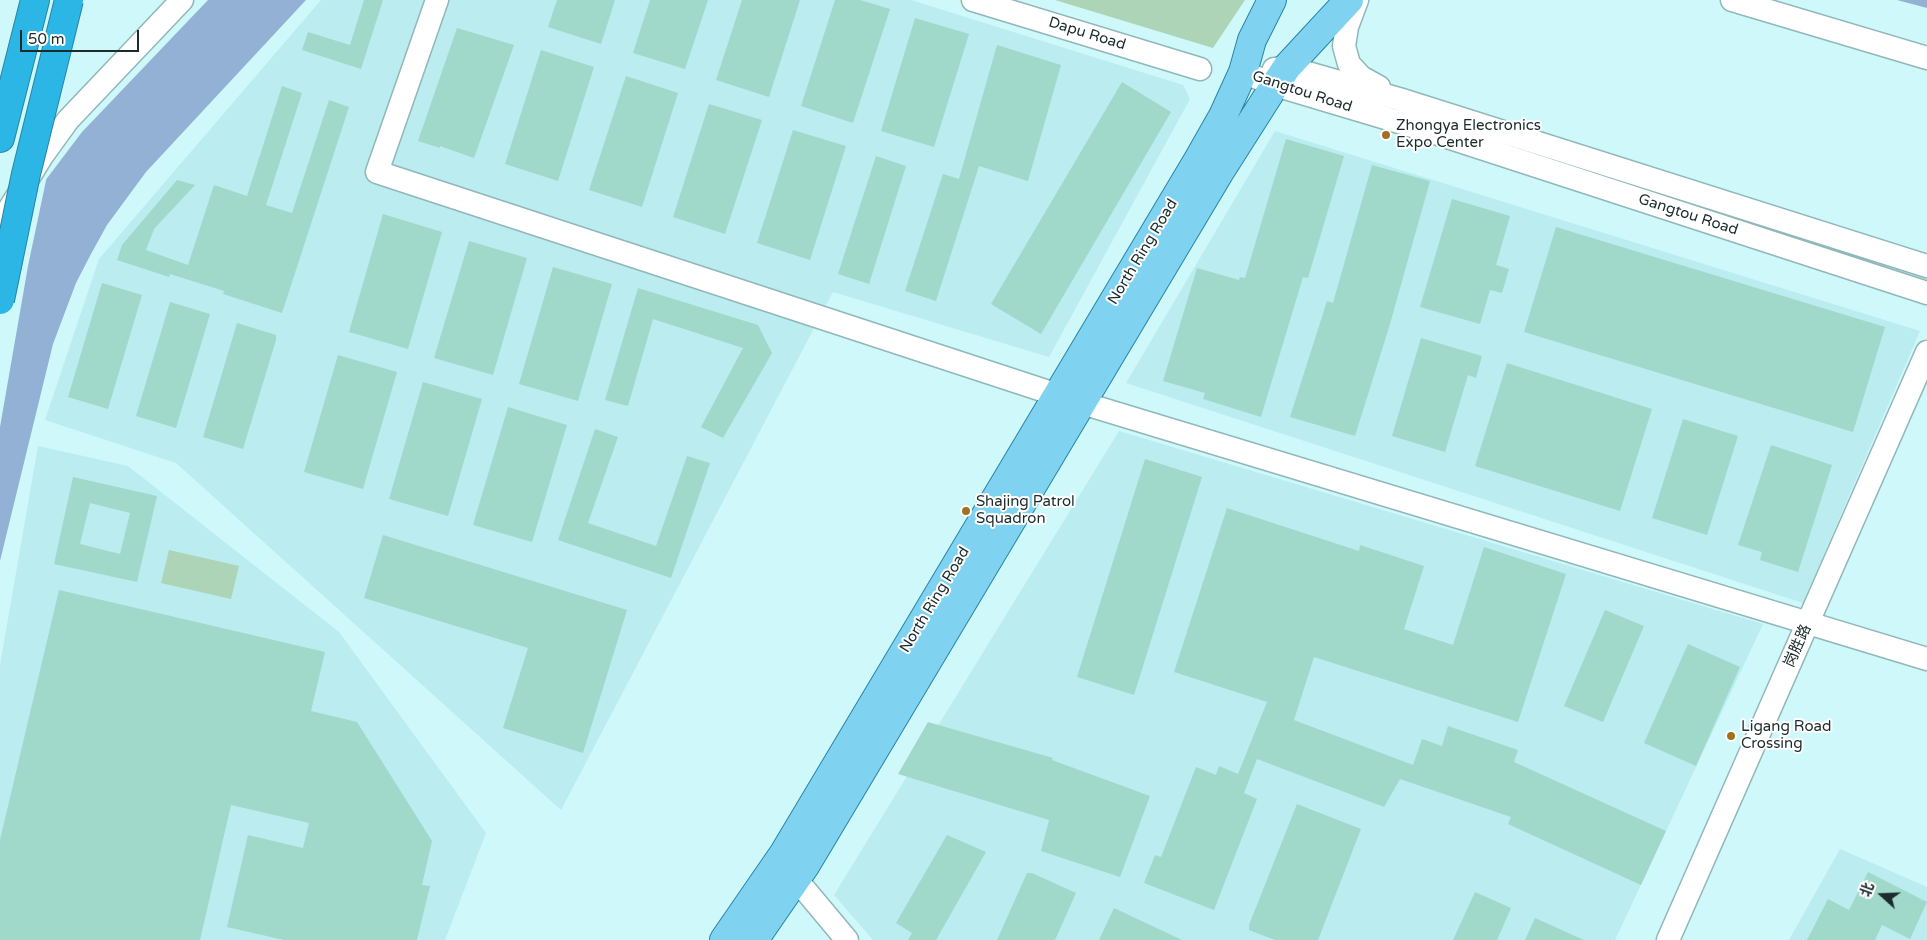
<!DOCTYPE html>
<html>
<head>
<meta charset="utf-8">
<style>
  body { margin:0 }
  #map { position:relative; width:1927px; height:940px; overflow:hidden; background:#cff8fb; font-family:"Varela Round","Noto Sans SC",sans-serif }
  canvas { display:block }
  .north { position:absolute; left:1857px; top:870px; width:50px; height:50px; -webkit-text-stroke:4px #fff; paint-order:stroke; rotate:290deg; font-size:14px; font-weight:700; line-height:20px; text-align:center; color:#1c2b2c }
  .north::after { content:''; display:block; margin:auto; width:18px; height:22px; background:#1c2b2c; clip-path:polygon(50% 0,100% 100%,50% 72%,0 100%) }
  .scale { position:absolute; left:20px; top:30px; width:119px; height:22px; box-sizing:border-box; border:2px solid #1c2b2c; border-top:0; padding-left:6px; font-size:15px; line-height:18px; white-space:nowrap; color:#1c2b2c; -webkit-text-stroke:4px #fff; paint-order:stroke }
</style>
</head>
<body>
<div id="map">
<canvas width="1927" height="940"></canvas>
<div class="north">北</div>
<div class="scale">50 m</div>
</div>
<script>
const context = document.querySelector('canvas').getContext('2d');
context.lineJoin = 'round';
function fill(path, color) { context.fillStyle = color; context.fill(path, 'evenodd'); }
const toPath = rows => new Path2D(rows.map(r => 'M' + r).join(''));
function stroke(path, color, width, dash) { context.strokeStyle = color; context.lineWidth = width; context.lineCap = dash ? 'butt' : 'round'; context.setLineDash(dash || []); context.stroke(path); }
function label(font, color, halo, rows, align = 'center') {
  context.font = font + ' "Varela Round","Noto Sans SC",sans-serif'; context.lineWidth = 4; context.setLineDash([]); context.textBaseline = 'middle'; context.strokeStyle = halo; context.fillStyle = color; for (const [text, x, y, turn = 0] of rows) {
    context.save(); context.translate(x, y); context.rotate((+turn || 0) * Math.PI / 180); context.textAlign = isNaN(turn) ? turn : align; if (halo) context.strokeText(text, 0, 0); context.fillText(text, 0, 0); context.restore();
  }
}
const built = toPath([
  [321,0,911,0,1183,85,1190,99,1049,357,833,292,561,810,176,463,45,420,99,259],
  [1275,131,1920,331,1803,603,1126,383],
  [1119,431,1763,624,1615,940,873,940,834,895],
  [38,446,128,466,339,632,486,833,445,940,0,940,0,665],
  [1840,849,1927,887,1927,940,1789,940]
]);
const green = toPath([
  [1055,0,1245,0,1213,48],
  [169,550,239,566,231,599,161,583]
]);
const water = toPath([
  [208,0,306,0,146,172,107,225,91,254,76,283,53,344,0,561,0,249,29,202,82,132],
  [1897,0,1927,0,1927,8]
]);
const pier = toPath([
  [48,171,28,266,0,427,0,244]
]);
const building = toPath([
  [364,0,383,0,361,69,302,50,308,32,350,45],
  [557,0,615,0,601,44,548,27],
  [650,0,708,0,685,69,633,53],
  [742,0,800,0,769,97,716,80],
  [835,0,860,0,890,9,853,123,801,106],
  [915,18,969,34,934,147,881,131],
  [457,28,514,45,474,158,440,146,440,148,418,141],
  [997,45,1061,65,1028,181,979,166,936,301,905,291,943,174,959,179],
  [541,50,594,67,558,181,505,164],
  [626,76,678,93,642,207,589,190],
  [1122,82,1171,112,1041,334,991,304],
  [282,86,302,93,266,205,292,213,329,100,349,107,282,313,223,294,224,291,170,274,169,277,117,260,122,245,177,180,195,185,154,229,146,250,188,265,214,185,247,196],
  [709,104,762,120,725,234,673,217],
  [793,130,846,146,810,260,757,243],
  [1286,139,1344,156,1308,278,1303,277,1261,417,1203,399,1205,393,1163,381,1197,268,1239,280,1240,277,1245,278],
  [876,156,906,166,869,284,838,274],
  [1372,165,1430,181,1390,324,1355,436,1290,417,1327,301,1333,303],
  [1452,199,1510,216,1496,265,1509,269,1502,293,1490,290,1480,324,1420,307],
  [383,214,442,232,408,349,349,332],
  [1556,227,1885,327,1853,432,1524,332],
  [469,241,527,258,493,375,434,358],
  [553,267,612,284,578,401,519,384],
  [102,283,142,295,108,409,68,397],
  [638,288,758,325,772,353,723,438,701,427,743,348,653,319,628,406,605,400],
  [170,302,210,314,176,428,136,416],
  [237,323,276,335,276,340,243,449,203,437],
  [1421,338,1482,356,1476,378,1468,375,1445,452,1392,436],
  [338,355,397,372,363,489,304,472],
  [1507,363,1652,409,1620,511,1475,466],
  [423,382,482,399,448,516,389,499],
  [508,407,567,425,532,542,473,525],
  [1683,419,1738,436,1707,535,1652,518],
  [595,429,618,437,588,523,656,546,687,456,710,463,671,578,558,540],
  [1771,445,1832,465,1798,572,1760,560,1762,552,1738,545],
  [1145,459,1202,477,1134,695,1077,677],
  [73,477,157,496,137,582,54,564],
  [90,503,130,513,120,554,80,544],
  [1227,508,1359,551,1360,545,1424,566,1404,629,1453,645,1484,547,1566,574,1518,722,1314,657,1294,720,1413,765,1422,739,1442,746,1448,726,1518,750,1514,762,1666,831,1641,885,1508,824,1511,817,1400,779,1384,807,1257,759,1244,793,1257,799,1214,910,1144,883,1155,855,1161,857,1196,767,1216,775,1219,766,1238,774,1267,702,1174,672],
  [383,535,627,610,583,753,503,728,528,648,364,598],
  [59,590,325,652,311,711,357,722,432,841,422,885,430,886,417,940,284,940,227,927,248,835,303,848,309,823,231,805,200,940,0,940,0,840],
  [1605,610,1644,626,1603,722,1564,706],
  [1688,644,1740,667,1696,766,1644,743],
  [928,722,1053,758,1052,760,1150,796,1120,877,1041,851,1049,820,898,774],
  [1297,804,1361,829,1318,940,1275,940,1249,930,1249,925],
  [947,835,986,852,936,940,908,940,912,933,896,923],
  [1868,872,1927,902,1910,939,1882,925,1875,940,1807,940,1828,899,1849,910],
  [1027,873,1032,873,1076,893,1055,940,997,940],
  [1475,892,1511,908,1497,940,1453,940],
  [1114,908,1182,940,1099,940],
  [1535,918,1584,940,1525,940]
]);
const minor = toPath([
  [437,0,377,172,1082,403,1927,659],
  [973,0,1200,69],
  [1357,0,1347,27,1344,46,1349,64,1361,77,1379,87],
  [1732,0,1927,58],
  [1274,69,1287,67,1399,99,1927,266],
  [1243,72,1275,85,1429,131,1927,293],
  [0,224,42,156,68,120,182,0],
  [796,879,847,940],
  [1668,940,1927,352]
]);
const major = toPath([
  [724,940,784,853,1198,160,1223,116,1243,72,1252,40,1272,0],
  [754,940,805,866,1219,173,1275,85,1287,67,1349,0]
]);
const highway = toPath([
  [0,138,35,0]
]);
const highwayBridge = toPath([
  [0,300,26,174,69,0]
]);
const markers = [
  [1386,135,5,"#9f7223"],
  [966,511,5,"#9f7223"],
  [1731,736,5,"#9f7223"]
];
const streetNames = [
  ["Dapu Road",1087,34,17],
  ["Gangtou Road",1302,92,18],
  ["Gangtou Road",1688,215,18],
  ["North Ring Road",1143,252,-59],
  ["North Ring Road",935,600,-59],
  ["岗胜路",1798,646,-66]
];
const poiNames = [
  ["Zhongya Electronics",1396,126],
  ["Expo Center",1396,143],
  ["Shajing Patrol",976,502],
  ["Squadron",976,519],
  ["Ligang Road",1741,727],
  ["Crossing",1741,744]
];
fill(built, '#baecf0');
fill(green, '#add4b7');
fill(water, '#93b1d5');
fill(pier, '#cff8fb');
fill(building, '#a0d9ca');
stroke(minor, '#90b7ba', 25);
stroke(major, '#2685a5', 30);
stroke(highway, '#2685a5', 30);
stroke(minor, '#fff', 22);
stroke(major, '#80d3f0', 28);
stroke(highway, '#2bb6e6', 28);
stroke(highwayBridge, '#2685a5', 30, []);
stroke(highwayBridge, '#2bb6e6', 28);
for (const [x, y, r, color] of markers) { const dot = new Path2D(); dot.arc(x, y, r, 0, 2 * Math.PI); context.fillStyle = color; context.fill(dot); stroke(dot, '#fff', 2); }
label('15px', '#1c2b2c', '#fff', streetNames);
label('15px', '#1c2b2c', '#fff', poiNames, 'left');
</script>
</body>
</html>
